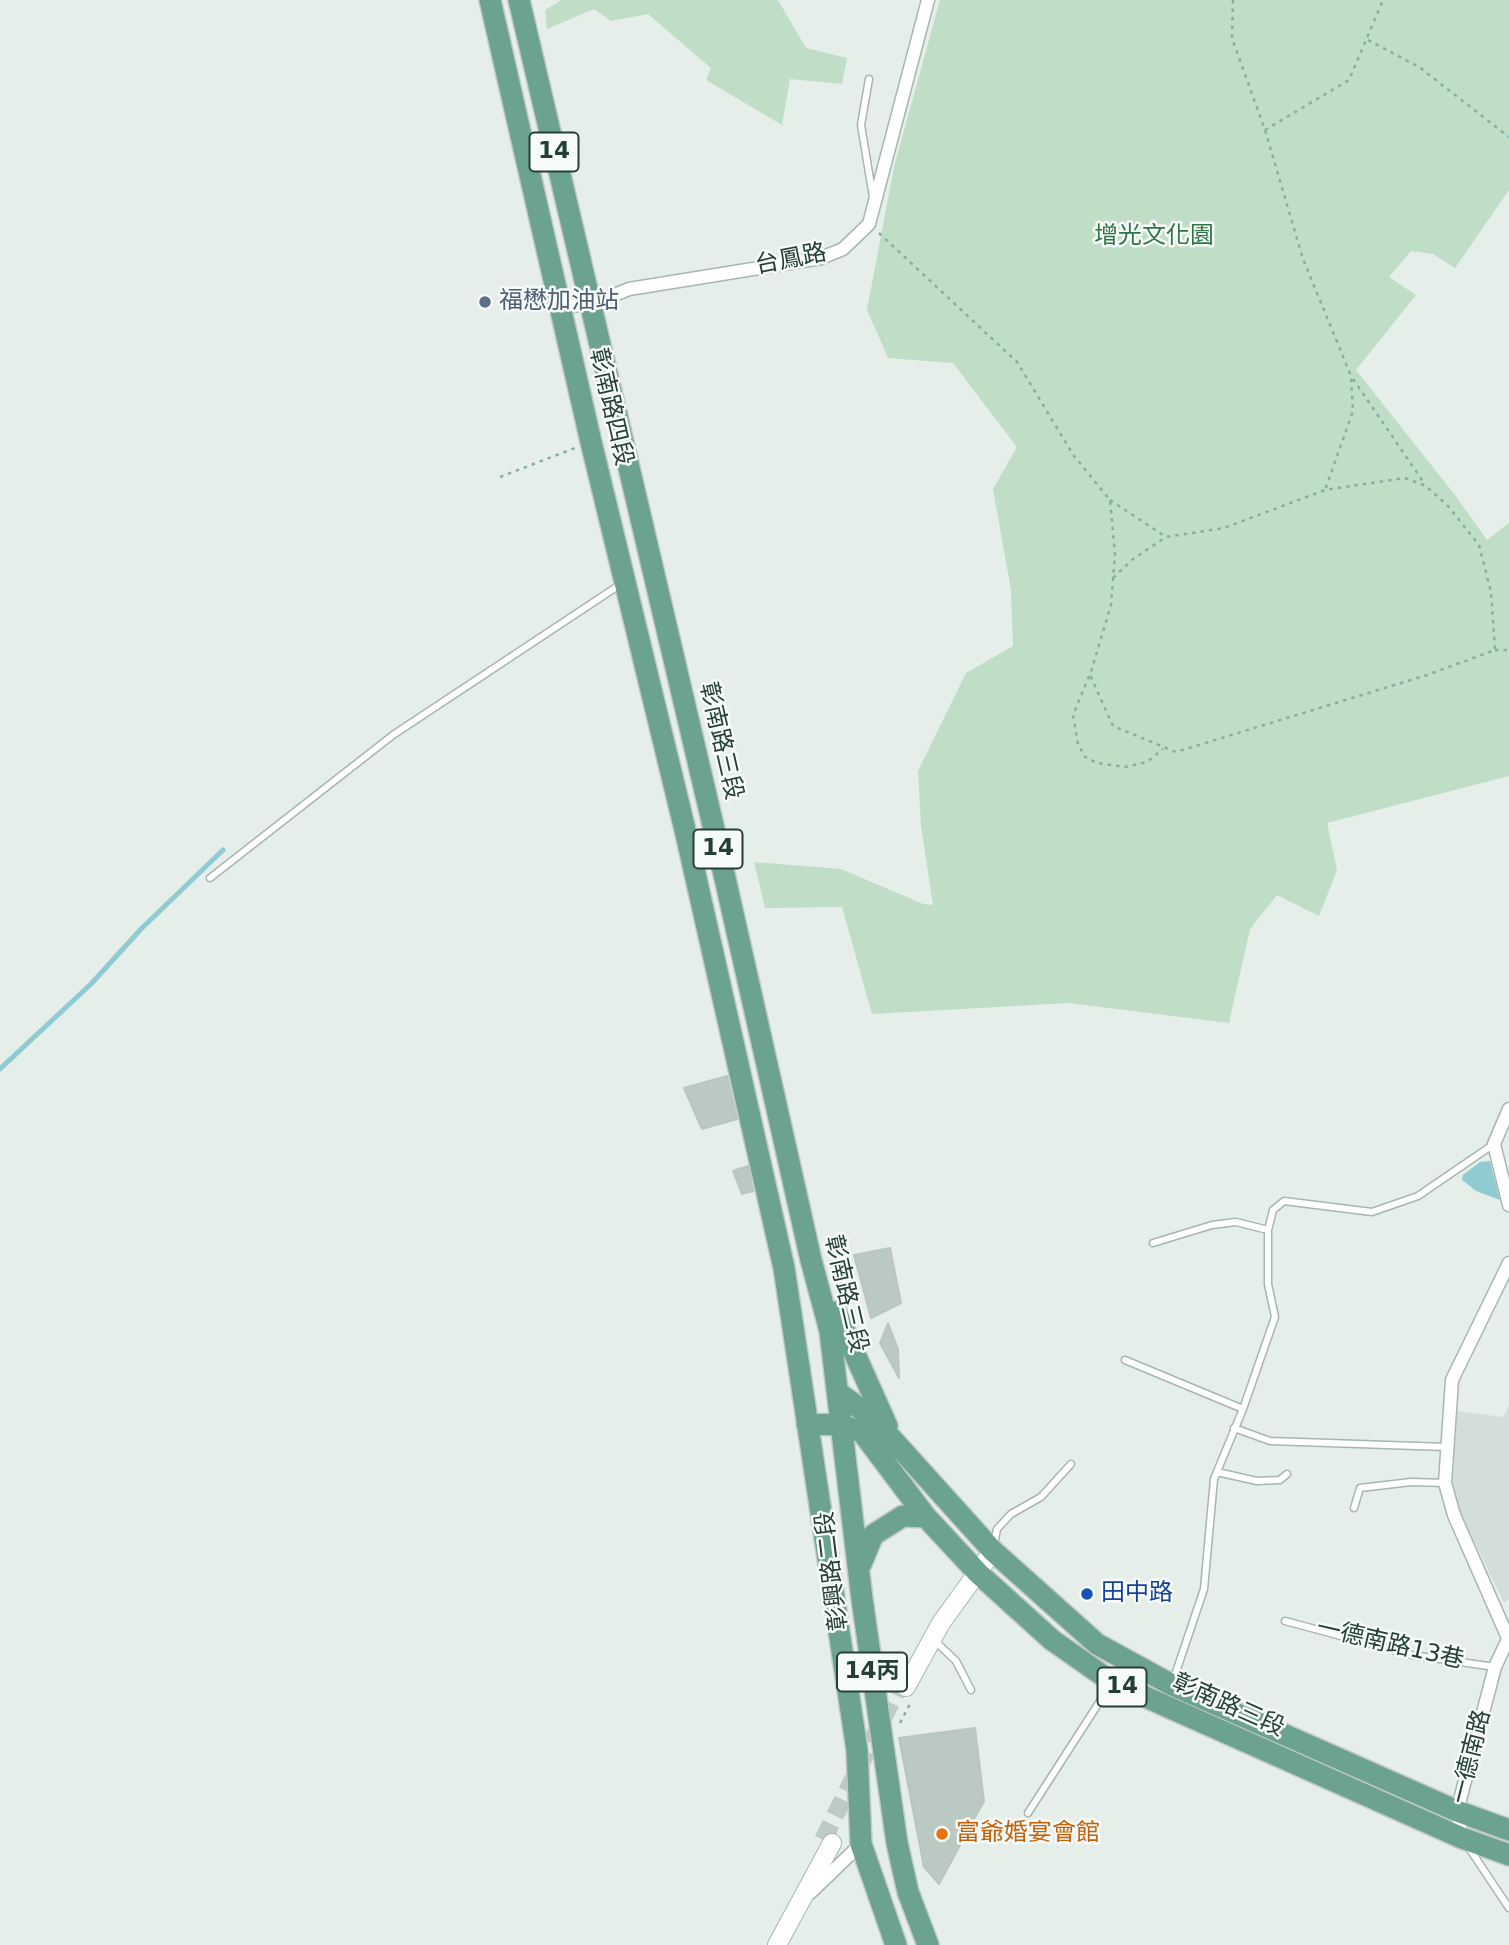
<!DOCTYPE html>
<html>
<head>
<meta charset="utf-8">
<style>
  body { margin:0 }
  canvas { display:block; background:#e5eee9 }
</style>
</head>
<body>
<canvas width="1509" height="1945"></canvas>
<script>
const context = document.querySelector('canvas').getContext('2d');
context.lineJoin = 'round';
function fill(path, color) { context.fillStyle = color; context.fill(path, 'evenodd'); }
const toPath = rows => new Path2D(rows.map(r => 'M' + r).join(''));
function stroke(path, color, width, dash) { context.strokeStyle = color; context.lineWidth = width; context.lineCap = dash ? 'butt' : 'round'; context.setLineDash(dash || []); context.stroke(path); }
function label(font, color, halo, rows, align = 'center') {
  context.font = font + ' "DejaVu Sans","Noto Sans TC",sans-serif'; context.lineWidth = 5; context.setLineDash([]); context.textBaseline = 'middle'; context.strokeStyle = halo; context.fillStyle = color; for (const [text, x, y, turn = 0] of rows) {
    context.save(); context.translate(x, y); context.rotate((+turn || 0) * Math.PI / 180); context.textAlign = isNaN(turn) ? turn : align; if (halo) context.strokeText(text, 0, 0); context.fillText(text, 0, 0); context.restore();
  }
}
const built = toPath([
  [1509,1406,1509,1599,1504,1603,1452,1495,1457,1411,1503,1417]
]);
const green = toPath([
  [562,0,778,0,806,48,847,58,842,84,790,79,782,125,706,80,711,68,648,14,611,21,594,9,547,29,545,10],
  [940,0,1509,0,1509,190,1455,268,1433,254,1411,251,1389,277,1416,295,1356,370,1455,495,1487,540,1509,523,1509,776,1327,823,1337,870,1319,916,1277,895,1250,929,1229,1023,1069,1003,872,1014,842,907,765,908,754,862,841,869,923,904,933,905,921,826,918,771,966,673,1013,646,1011,590,993,489,1017,447,953,363,888,358,867,310,894,167]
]);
const water = toPath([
  [1490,1161,1500,1200,1476,1191,1462,1180,1463,1175,1480,1162]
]);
const stream = toPath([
  [0,1069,91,984,141,929,223,850]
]);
const building = toPath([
  [727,1076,737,1119,702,1129,684,1088,727,1076],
  [748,1166,753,1191,742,1194,733,1171,748,1166],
  [890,1248,901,1303,871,1318,854,1255,890,1248],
  [888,1323,898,1349,899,1378,880,1343,888,1323],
  [975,1728,984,1801,939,1884,924,1867,899,1738,975,1728]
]);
const secondaryTunnel = toPath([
  [823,1840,900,1684]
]);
const path = toPath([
  [1233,0,1232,38,1265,130,1303,259,1351,376,1353,411,1325,490],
  [1368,40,1419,67,1509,137],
  [1265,130,1349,80,1383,0],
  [879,233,1017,362,1074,456,1110,500,1115,554,1111,605,1090,675,1113,726,1176,752,1427,675,1495,650,1491,592,1479,545,1448,506,1426,486,1405,478,1325,490,1224,528,1166,537,1110,500],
  [1353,379,1424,483],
  [500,477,575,448],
  [1113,578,1133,559,1166,537],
  [1495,650,1509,650],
  [1089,676,1073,715,1078,744,1085,757,1097,763,1125,767,1147,762,1163,749],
  [900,1723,910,1704]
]);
const lane = toPath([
  [869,79,861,125,873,197],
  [210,878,393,735,621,584],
  [1153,1243,1212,1225,1236,1222,1268,1230],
  [1125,1360,1243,1409],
  [1234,1428,1270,1441,1446,1447],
  [1217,1472,1257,1481,1280,1480,1287,1474],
  [1354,1508,1360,1488,1411,1482,1445,1483],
  [994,1546,997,1529,1011,1514,1041,1497,1071,1464],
  [1285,1621,1412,1655,1495,1667],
  [936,1642,956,1661,971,1690],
  [1173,1681,1204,1589,1214,1479,1243,1409,1275,1317,1268,1284,1268,1230,1273,1210,1284,1201,1372,1212,1418,1196,1494,1144],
  [1028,1813,1111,1684],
  [1469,1848,1509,1908]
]);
const street = toPath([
  [560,306,590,305,629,289,821,258,843,249,869,224,928,0],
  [1509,1109,1494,1144,1509,1205],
  [1508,1638,1454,1515,1445,1483,1452,1380,1509,1263],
  [1462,1838,1457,1811,1495,1667,1509,1637],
  [810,1893,861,1844]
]);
const secondary = toPath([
  [906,1687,941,1623,993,1551],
  [777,1945,832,1843]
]);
const primary = toPath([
  [490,0,591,442,686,834,784,1268,857,1750,861,1844,896,1945],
  [519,0,713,825,811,1260,830,1331,862,1599,897,1843,908,1892,928,1945],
  [836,1312,887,1426],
  [840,1394,873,1418,993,1551,1097,1644,1172,1685,1457,1811,1509,1830],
  [807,1424,841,1425,862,1432,926,1517,978,1573,1052,1640,1112,1682,1462,1838,1509,1855],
  [861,1564,873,1535,903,1516,926,1517]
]);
const markers = [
  [485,302,7,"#5c6f8a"],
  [1087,1594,7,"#1a4fb4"],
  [942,1834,7,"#e8710a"]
];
const shields = [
  [554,152,49],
  [718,849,49],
  [872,1672,70],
  [1122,1687,49]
];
const shieldNames = [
  ["14",554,152],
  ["14",718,849],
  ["14丙",872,1672],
  ["14",1122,1687]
];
const parkNames = [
  ["增光文化園",1154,237]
];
const streetNames = [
  ["台鳳路",791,260,-11],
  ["彰南路四段",610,407,77],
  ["彰南路三段",720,741,77],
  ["彰南路三段",845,1294,77],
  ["彰興路二段",833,1571,-97],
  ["一德南路13巷",1390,1645,13],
  ["彰南路三段",1228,1706,24],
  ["一德南路",1472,1757,-76]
];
const serviceNames = [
  ["福懋加油站",499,302]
];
const transitNames = [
  ["田中路",1101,1594]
];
const foodNames = [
  ["富爺婚宴會館",956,1834]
];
fill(built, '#d3ded8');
fill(green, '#bfdec5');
fill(water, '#8fcbd1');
stroke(stream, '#8fcbd1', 5);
fill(building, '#bac9c2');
stroke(building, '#b8c7c0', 2);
stroke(secondaryTunnel, '#becbc5', 18, [18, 9]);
stroke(lane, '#a7b6b0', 9);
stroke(street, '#a7b6b0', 15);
stroke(secondary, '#a4b9b0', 20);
stroke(primary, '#c2c9c7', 24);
stroke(path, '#87b0a0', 2.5, [3.5, 5]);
stroke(lane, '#fff', 6);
stroke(street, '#fff', 12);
stroke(secondary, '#fff', 18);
stroke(primary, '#6ba290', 21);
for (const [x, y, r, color] of markers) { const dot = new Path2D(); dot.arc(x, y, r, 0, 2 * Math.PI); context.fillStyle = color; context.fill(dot); stroke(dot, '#f6faf8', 2.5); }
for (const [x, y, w] of shields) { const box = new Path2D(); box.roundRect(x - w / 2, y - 19.5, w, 39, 5); context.fillStyle = '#f6faf8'; context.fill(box); stroke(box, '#243f36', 2); }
label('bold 23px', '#243f36', null, shieldNames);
label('24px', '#2f7545', '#f6faf8', parkNames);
label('24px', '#243f36', '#f6faf8', streetNames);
label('24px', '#4e5e75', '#f6faf8', serviceNames, 'left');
label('24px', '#164399', '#f6faf8', transitNames, 'left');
label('24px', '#c56008', '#f6faf8', foodNames, 'left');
</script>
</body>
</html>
